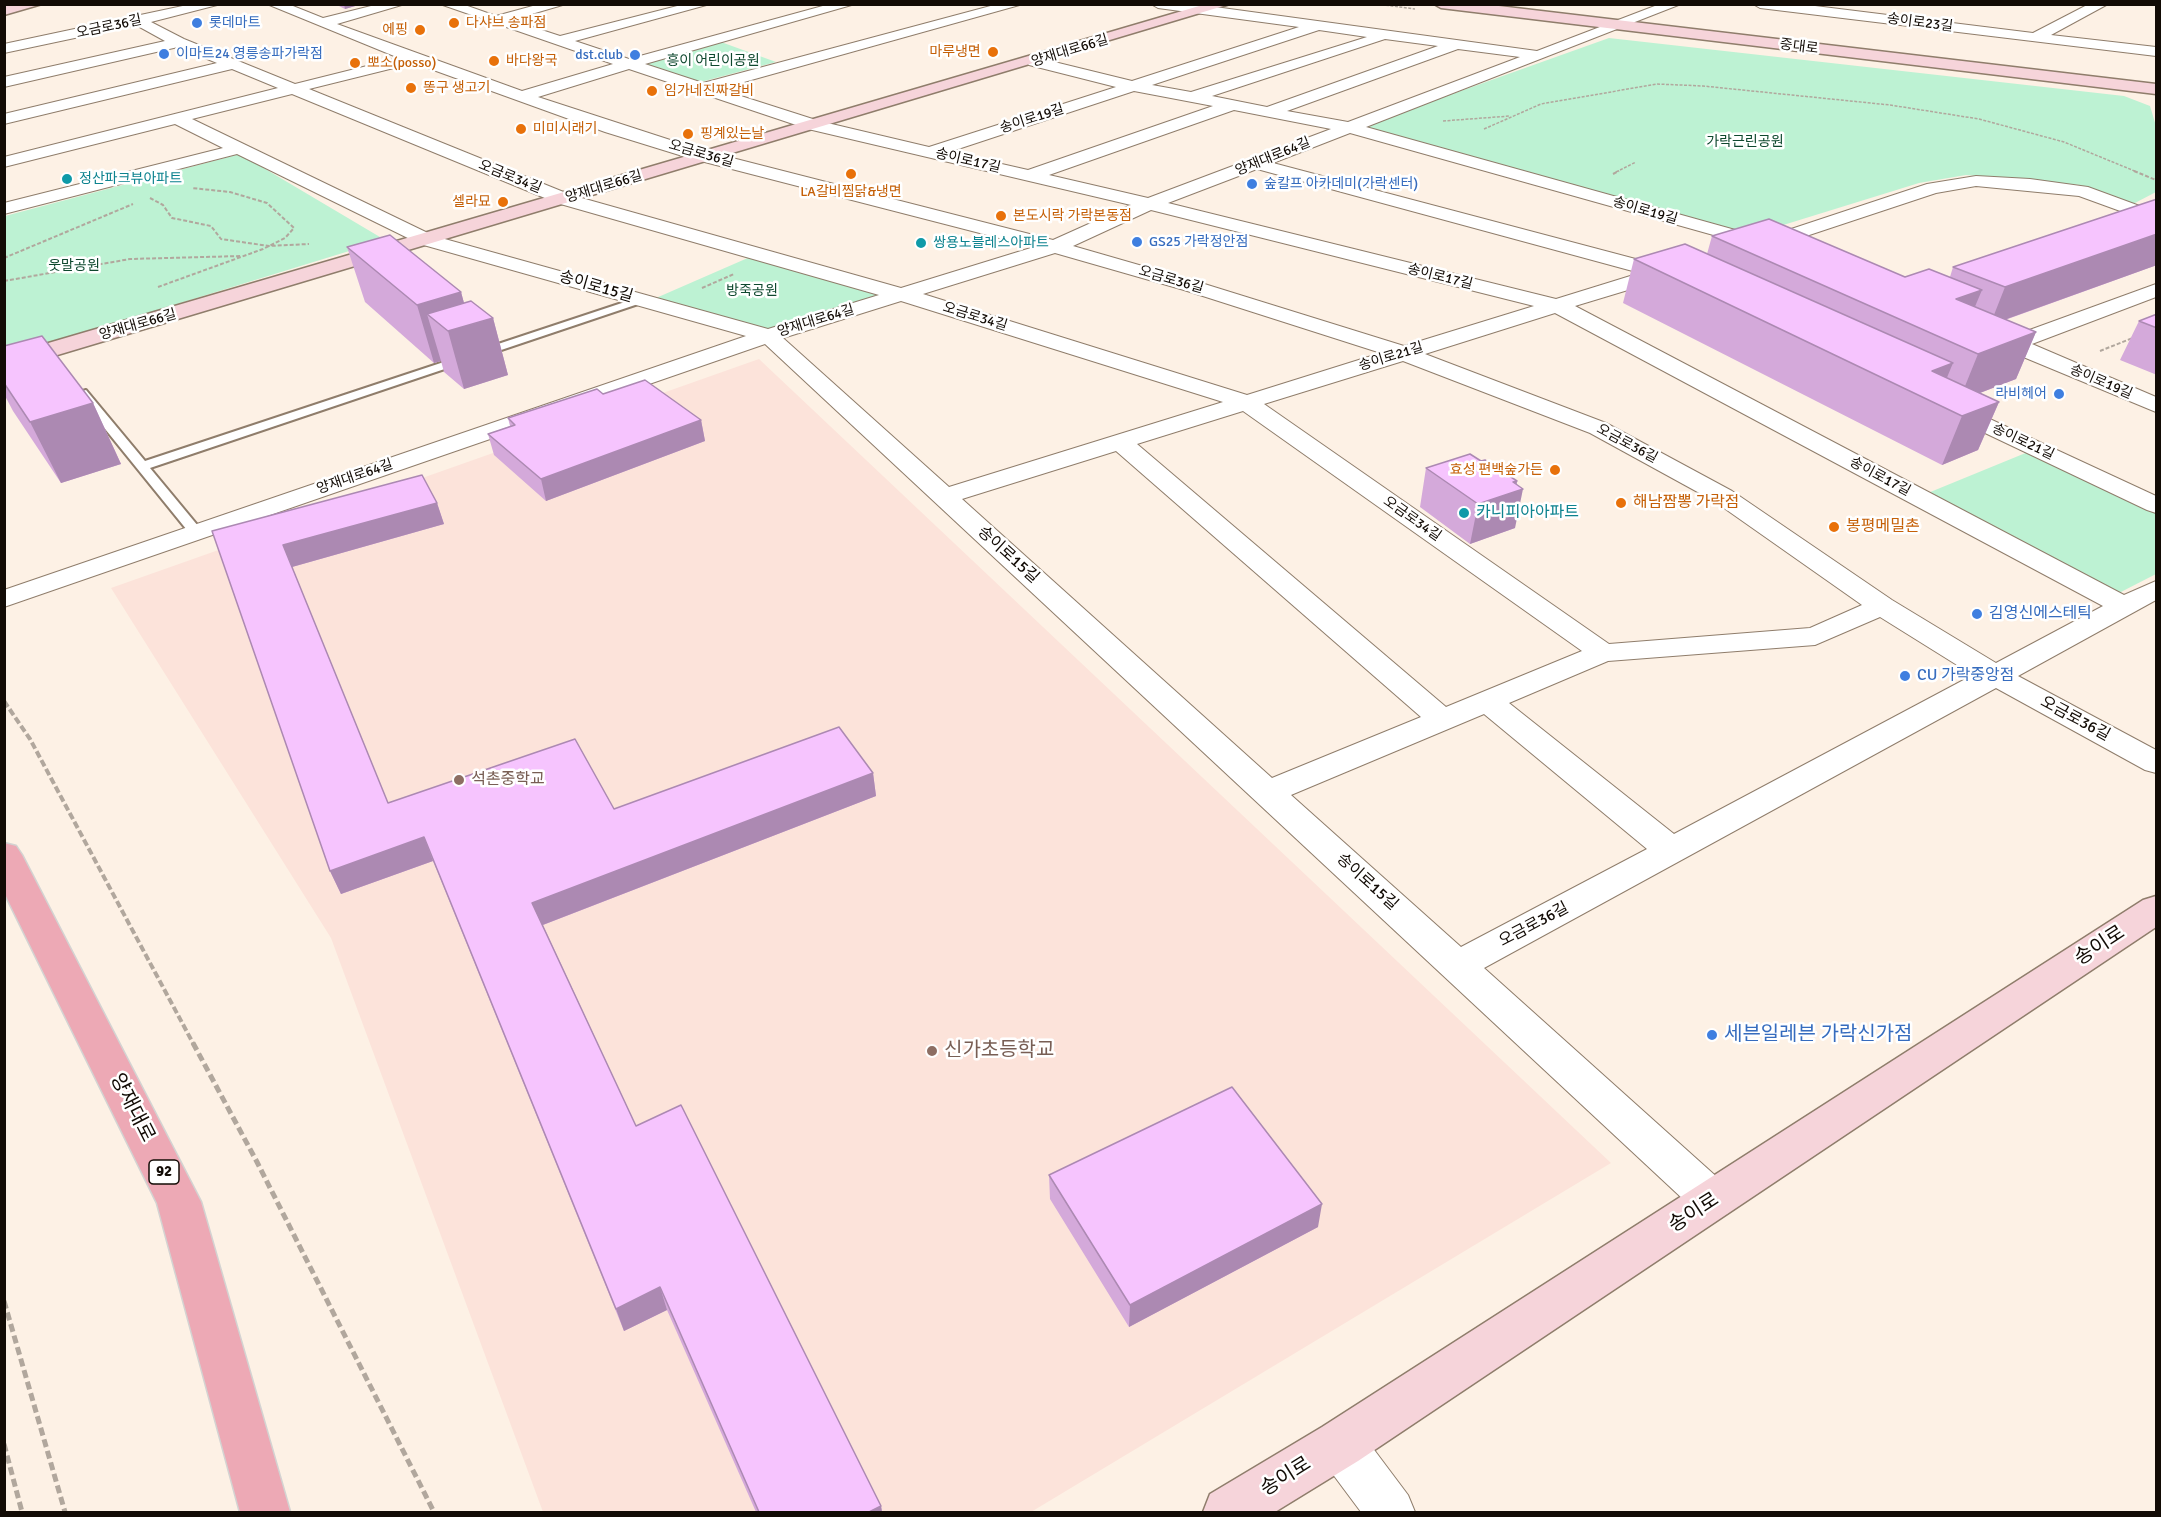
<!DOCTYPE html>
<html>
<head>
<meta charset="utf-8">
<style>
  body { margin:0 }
  #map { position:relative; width:2161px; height:1517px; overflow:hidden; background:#fdf1e5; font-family:Signika,sans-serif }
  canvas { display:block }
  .frame { position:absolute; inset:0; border:6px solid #120b05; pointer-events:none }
</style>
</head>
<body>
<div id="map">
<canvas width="2161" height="1517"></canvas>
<div class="frame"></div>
</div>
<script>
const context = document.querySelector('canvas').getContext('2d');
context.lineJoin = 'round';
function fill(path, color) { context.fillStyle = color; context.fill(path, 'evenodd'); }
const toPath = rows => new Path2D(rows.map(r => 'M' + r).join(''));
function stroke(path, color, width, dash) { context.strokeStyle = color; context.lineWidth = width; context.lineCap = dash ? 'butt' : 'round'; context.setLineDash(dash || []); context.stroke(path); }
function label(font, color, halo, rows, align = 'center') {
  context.font = font + ' Signika,"Noto Sans KR",sans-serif'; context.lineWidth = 5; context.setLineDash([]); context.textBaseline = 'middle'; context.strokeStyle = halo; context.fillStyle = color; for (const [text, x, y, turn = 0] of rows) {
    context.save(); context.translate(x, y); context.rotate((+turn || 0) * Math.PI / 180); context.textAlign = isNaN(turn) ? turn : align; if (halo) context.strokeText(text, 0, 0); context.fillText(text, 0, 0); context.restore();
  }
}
const education = toPath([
  [759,359,1611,1163,1031,1512,543,1512,331,938,111,588]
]);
const green = toPath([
  [1609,38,2124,96,2150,106,2156,126,2156,192,2133,204,2080,185,1966,175,1919,183,1751,235,1360,127],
  [721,42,776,62,697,83,640,64],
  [240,154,385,240,5,357,5,216],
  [750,257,880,296,769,329,656,298],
  [2028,452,2156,512,2156,574,2117,594,1923,495]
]);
const pathFar3 = toPath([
  [1377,4,1415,9],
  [1443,121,1510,116],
  [1484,129,1541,104,1657,84,1703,86,1890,105,1979,119,2064,142,2137,172],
  [1616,172,1636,162]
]);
const pathFar2 = toPath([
  [2134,171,2156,180],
  [1613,174,1619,171],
  [150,198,163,205,172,218,211,226,221,239,269,246,309,244],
  [4,258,133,204],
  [4,281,130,259,242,256],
  [158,287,263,249,285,238,294,228,267,203,230,192,192,188],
  [702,288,734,274],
  [2100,351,2135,337]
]);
const pathFar1 = toPath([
  [4,701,30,739,194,1045]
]);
const path = toPath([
  [193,1043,257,1162,434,1512],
  [4,1301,65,1512],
  [4,1444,22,1512]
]);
const lane = toPath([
  [640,297,644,298,644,302,150,468,203,532,196,536,191,535,76,393,86,390,145,461,640,297]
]);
const street = toPath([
  [192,4,221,4,151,22,184,39,295,84,399,58,267,4,288,4,323,18,379,4,405,4,337,24,522,91,613,64,440,4,462,4,496,16,540,4,566,4,511,20,560,36,685,4,710,4,575,41,629,59,830,4,855,4,645,64,703,83,998,4,1023,4,719,89,819,121,929,147,1116,87,1029,65,1026,62,1029,59,1034,57,1132,81,1299,27,1158,8,1151,4,1193,4,1537,51,1660,4,1681,4,1366,127,1764,238,1927,184,1976,176,2030,179,2088,187,2156,212,2156,224,2079,196,1976,186,1936,193,1758,252,1751,250,1749,245,1350,133,1273,163,1662,266,1677,266,1680,270,1671,277,1575,306,2124,595,2156,581,2156,600,2018,676,2156,750,2156,773,2145,770,1996,688,1484,968,1728,1187,1734,1200,1728,1213,1713,1218,1698,1213,765,344,4,607,4,590,746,336,420,244,237,154,4,214,4,203,223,148,175,124,4,167,4,157,278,88,232,69,4,124,4,114,217,63,178,47,4,87,4,77,165,41,136,25,4,53,4,44,192,4],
  [1319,30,1367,37,1191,92,1152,85,1319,30],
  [1385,39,1438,46,1267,107,1212,96,1385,39],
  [1458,49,1520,57,1348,122,1287,111,1458,49],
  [414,63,605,132,689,158,1034,247,901,288,571,195,309,89,414,63],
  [629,69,808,129,1131,205,1053,240,701,150,538,97,629,69],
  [1134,91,1213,106,1028,170,949,152,1134,91],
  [292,94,557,203,879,295,768,329,434,236,192,119,292,94],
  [1234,110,1331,129,1148,198,1049,175,1234,110],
  [1257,169,1640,273,1556,299,1168,203,1257,169],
  [1151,210,1534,306,1404,346,1198,282,1073,246,1151,210],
  [1055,253,1184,290,1381,353,1247,395,923,294,1055,253],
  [901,301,1223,402,949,487,783,338,901,301],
  [1555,313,2103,606,1996,663,1892,600,1732,491,1606,423,1425,354,1555,313],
  [1403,361,1590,433,1714,501,1862,605,1810,628,1609,644,1264,404,1403,361],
  [1243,411,1582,651,1446,707,1137,444,1243,411],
  [1116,451,1421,717,1272,778,962,499,1116,451],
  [1880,617,1973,675,1674,834,1509,703,1608,661,1815,645,1880,617],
  [1484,714,1647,849,1461,947,1291,795,1484,714],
  [1753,4,1799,4,2033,33,2089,4,2108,4,2051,35,2156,47,2156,56,1760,8,1753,4],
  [2156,284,2156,297,2032,344,2156,397,2156,412,2004,349,1981,339,1978,334,1981,329,1989,328,2013,336,2156,284],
  [1951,401,2156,496,2156,513,2147,510,1943,413,1939,408,1943,403,1951,401],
  [1340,1421,1357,1427,1408,1495,1415,1512,1361,1512,1323,1461,1316,1444,1323,1427,1340,1421]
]);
const secondary = toPath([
  [13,4,42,4,4,15,4,6,13,4],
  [1206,4,1230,4,4,371,4,356,1206,4],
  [1434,4,1482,4,2156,84,2156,94,1441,8,1434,4],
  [2156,896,2156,927,1358,1461,1275,1512,1203,1512,1210,1494,1322,1427,2143,900,2156,896]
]);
const primary = toPath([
  [4,843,16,846,22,855,201,1202,290,1512,240,1512,157,1203,4,892,4,843]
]);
const wall = toPath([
  [335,4,362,4,345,9],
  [2157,199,2157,265,2005,320,2036,332,2016,379,1980,393,1999,402,1978,450,1942,465,1623,303,1634,259,1707,254,1712,236,1905,277,1950,277,1953,267],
  [347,247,461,292,464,303,493,318,508,375,464,389,444,372,441,361,434,363,365,302],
  [2157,314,2157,375,2120,360,2139,321],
  [4,346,93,403,121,464,61,483,13,411,4,394],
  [603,394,701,420,705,441,546,501,494,455,488,434,510,426,508,418],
  [1481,461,1517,481,1515,528,1470,544,1420,507,1426,468],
  [437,503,444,524,292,567,388,803,614,809,873,773,876,796,543,925,636,1126,881,1506,882,1512,756,1512,667,1310,624,1331,433,861,341,894,330,871,212,531],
  [1049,1175,1318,1227,1129,1327,1050,1199]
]);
const shadedWall = toPath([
  [344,4,362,4,345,9],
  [2157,234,2157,265,1990,325,2005,287],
  [1982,290,1963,335,1956,299],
  [461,292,470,325,493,318,508,375,464,389,448,331,427,314,441,361,434,363,417,305],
  [2036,332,2016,379,1959,401,1978,354],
  [1953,363,1936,404,1932,371],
  [1999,402,1978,450,1942,465,1962,416],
  [93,403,121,464,61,483,30,422],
  [701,420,705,441,546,501,541,479],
  [1517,481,1515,492,1523,489,1515,528,1470,544,1478,504,1513,482],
  [437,503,444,524,292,567,283,545],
  [873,773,876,796,540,926,532,903],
  [424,837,433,861,341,894,330,871],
  [1322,1204,1318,1227,1129,1327,1130,1305],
  [660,1287,667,1310,624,1331,616,1309],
  [881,1506,882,1512,869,1512]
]);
const building = toPath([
  [2157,199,2157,234,2005,287,1953,267,2157,199],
  [1769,219,1905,277,1929,269,1982,290,1956,299,2036,332,1978,354,1712,236,1769,219],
  [390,235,461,292,417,305,347,247,390,235],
  [1685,244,1953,363,1932,371,1999,402,1962,416,1634,259,1685,244],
  [471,301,493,318,448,331,427,314,471,301],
  [2157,314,2157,328,2139,321,2157,314],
  [42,336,93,403,30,422,4,383,4,346,42,336],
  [645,380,701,420,541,479,488,434,515,425,508,418,597,389,603,394,645,380],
  [1470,454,1481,461,1485,460,1517,481,1513,482,1523,489,1478,504,1426,468,1470,454],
  [422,475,437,503,283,545,388,803,575,739,614,809,839,727,873,773,532,903,636,1126,681,1105,881,1506,869,1512,759,1512,660,1287,616,1309,424,837,330,871,212,531,422,475],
  [1232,1087,1322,1204,1130,1305,1049,1175,1232,1087]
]);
const markers = [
  [197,23,6,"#3f7fe0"],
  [454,23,6,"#e8710a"],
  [420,30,6,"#e8710a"],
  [993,52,6,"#e8710a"],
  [164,54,6,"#3f7fe0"],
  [635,55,6,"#3f7fe0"],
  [494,61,6,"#e8710a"],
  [355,63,6,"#e8710a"],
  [411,88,6,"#e8710a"],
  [652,91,6,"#e8710a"],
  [521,129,6,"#e8710a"],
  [688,134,6,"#e8710a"],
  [851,174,6,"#e8710a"],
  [67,179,6,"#0f9aa8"],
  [1252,184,6,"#3f7fe0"],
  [503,202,6,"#e8710a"],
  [1001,216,6,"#e8710a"],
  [1137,242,6,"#3f7fe0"],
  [921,243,6,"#0f9aa8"],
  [2059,394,6,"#3f7fe0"],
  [1555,470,6,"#e8710a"],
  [1621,503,6,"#e8710a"],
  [1464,513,6,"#0f9aa8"],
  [1834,527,6,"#e8710a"],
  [1977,614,6,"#3f7fe0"],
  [1905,676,6,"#3f7fe0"],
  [459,780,6,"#8d6e63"],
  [1712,1035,6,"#3f7fe0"],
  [932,1051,6,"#8d6e63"]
];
const farShopnames = [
  ["롯데마트",209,23],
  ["이마트24 영릉송파가락점",176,54],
  ["dst.club",623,55,"right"],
  ["숲칼프 아카데미(가락센터)",1264,184],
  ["GS25 가락정안점",1149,242],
  ["라비헤어",2047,394,"right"]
];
const farFoodnames = [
  ["다샤브 송파점",466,23],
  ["에핑",408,30,"right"],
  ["마루냉면",981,52,"right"],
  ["바다왕국",506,61],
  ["뽀소(posso)",367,63],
  ["똥구 생고기",423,88],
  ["임가네진짜갈비",664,91],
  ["미미시래기",533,129],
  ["핑계있는날",700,134],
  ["LA갈비찜닭&냉면",851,192,"center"],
  ["셀라묘",491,202,"right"],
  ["본도시락 가락본동점",1013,216],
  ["효성 편백숲가든",1543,470,"right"]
];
const farStreetnames = [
  ["송이로23길",1920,23,7],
  ["오금로36길",109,27,-12],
  ["중대로",1799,47,7],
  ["양재대로66길",1070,51,-17],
  ["송이로19길",1032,119,-18],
  ["오금로36길",701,154,16],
  ["양재대로64길",1273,157,-22],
  ["송이로17길",968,161,13],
  ["오금로34길",510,177,22],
  ["양재대로66길",604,187,-17],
  ["송이로19길",1645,211,16],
  ["송이로17길",1440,277,14],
  ["오금로36길",1171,280,16],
  ["오금로34길",975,317,17],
  ["양재대로64길",816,321,-17],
  ["양재대로66길",138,325,-16],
  ["송이로21길",1391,357,-17],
  ["송이로19길",2101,382,23],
  ["송이로21길",2023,442,25],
  ["오금로36길",1627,444,28],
  ["양재대로64길",355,477,-19],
  ["송이로17길",1880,477,28],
  ["오금로34길",1412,519,35]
];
const farParknames = [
  ["흥이 어린이공원",713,61],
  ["가락근린공원",1745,142],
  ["웃말공원",74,266],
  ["방죽공원",752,291]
];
const farCulturenames = [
  ["정산파크뷰아파트",79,179],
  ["쌍용노블레스아파트",933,243]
];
const shields = [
  [164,1172,30]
];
const shieldNames = [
  ["92",164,1172]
];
const streetNames = [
  ["송이로15길",596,287,16],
  ["송이로15길",1008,555,42],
  ["오금로36길",2075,719,28],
  ["송이로15길",1367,882,42],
  ["오금로36길",1534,925,-28]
];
const foodNames = [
  ["해남짬뽕 가락점",1633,503],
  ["봉평메밀촌",1846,527]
];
const cultureNames = [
  ["카니피아아파트",1476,513]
];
const shopNames = [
  ["김영신에스테틱",1989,614],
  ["CU 가락중앙점",1917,676]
];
const educationNames = [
  ["석촌중학교",471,780]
];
const nearStreetnames = [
  ["송이로",2100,946,-33],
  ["양재대로",132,1108,63],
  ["송이로",1694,1213,-33],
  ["송이로",1286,1477,-32]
];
const nearShopnames = [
  ["세븐일레븐 가락신가점",1724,1035]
];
const nearEducationnames = [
  ["신가초등학교",944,1051]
];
fill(education, '#fce3da');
fill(green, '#bdf2d3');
stroke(lane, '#8f7d6b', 4);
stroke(street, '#8f7d6b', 2);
stroke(secondary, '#8f7d6b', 3);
stroke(primary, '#d4d3d2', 3);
stroke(pathFar3, '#b1a79d', 1.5, [3, 1.5]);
stroke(pathFar2, '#b1a79d', 2, [4, 2]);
stroke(pathFar1, '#b1a79d', 4, [7, 3]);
stroke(path, '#b1a79d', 5, [8, 4]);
fill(lane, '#fff');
fill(street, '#fff');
fill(secondary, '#f6d4da');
fill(primary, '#eda9b5');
fill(wall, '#d4a9da');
fill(shadedWall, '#ac89b2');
fill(building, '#f6c4fe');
stroke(building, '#ac89b2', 1.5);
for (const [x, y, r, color] of markers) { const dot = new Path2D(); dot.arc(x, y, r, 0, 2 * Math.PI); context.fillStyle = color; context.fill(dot); stroke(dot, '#fff', 2); }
label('14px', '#366cbe', '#fff', farShopnames, 'left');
label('14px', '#c56008', '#fff', farFoodnames, 'left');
label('14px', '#120b05', '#fff', farStreetnames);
label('14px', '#0e482e', '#fff', farParknames);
label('14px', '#0d838f', '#fff', farCulturenames, 'left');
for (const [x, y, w] of shields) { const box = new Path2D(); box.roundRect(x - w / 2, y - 12, w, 24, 4.5); context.fillStyle = '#fff'; context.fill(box); stroke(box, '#120b05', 1.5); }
label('bold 15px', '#120b05', null, shieldNames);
label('16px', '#120b05', '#fff', streetNames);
label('16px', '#c56008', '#fff', foodNames, 'left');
label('16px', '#0d838f', '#fff', cultureNames, 'left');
label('16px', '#366cbe', '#fff', shopNames, 'left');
label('16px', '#785e54', '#fff', educationNames, 'left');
label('20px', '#120b05', '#fff', nearStreetnames);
label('20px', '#366cbe', '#fff', nearShopnames, 'left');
label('20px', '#785e54', '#fff', nearEducationnames, 'left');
</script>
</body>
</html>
